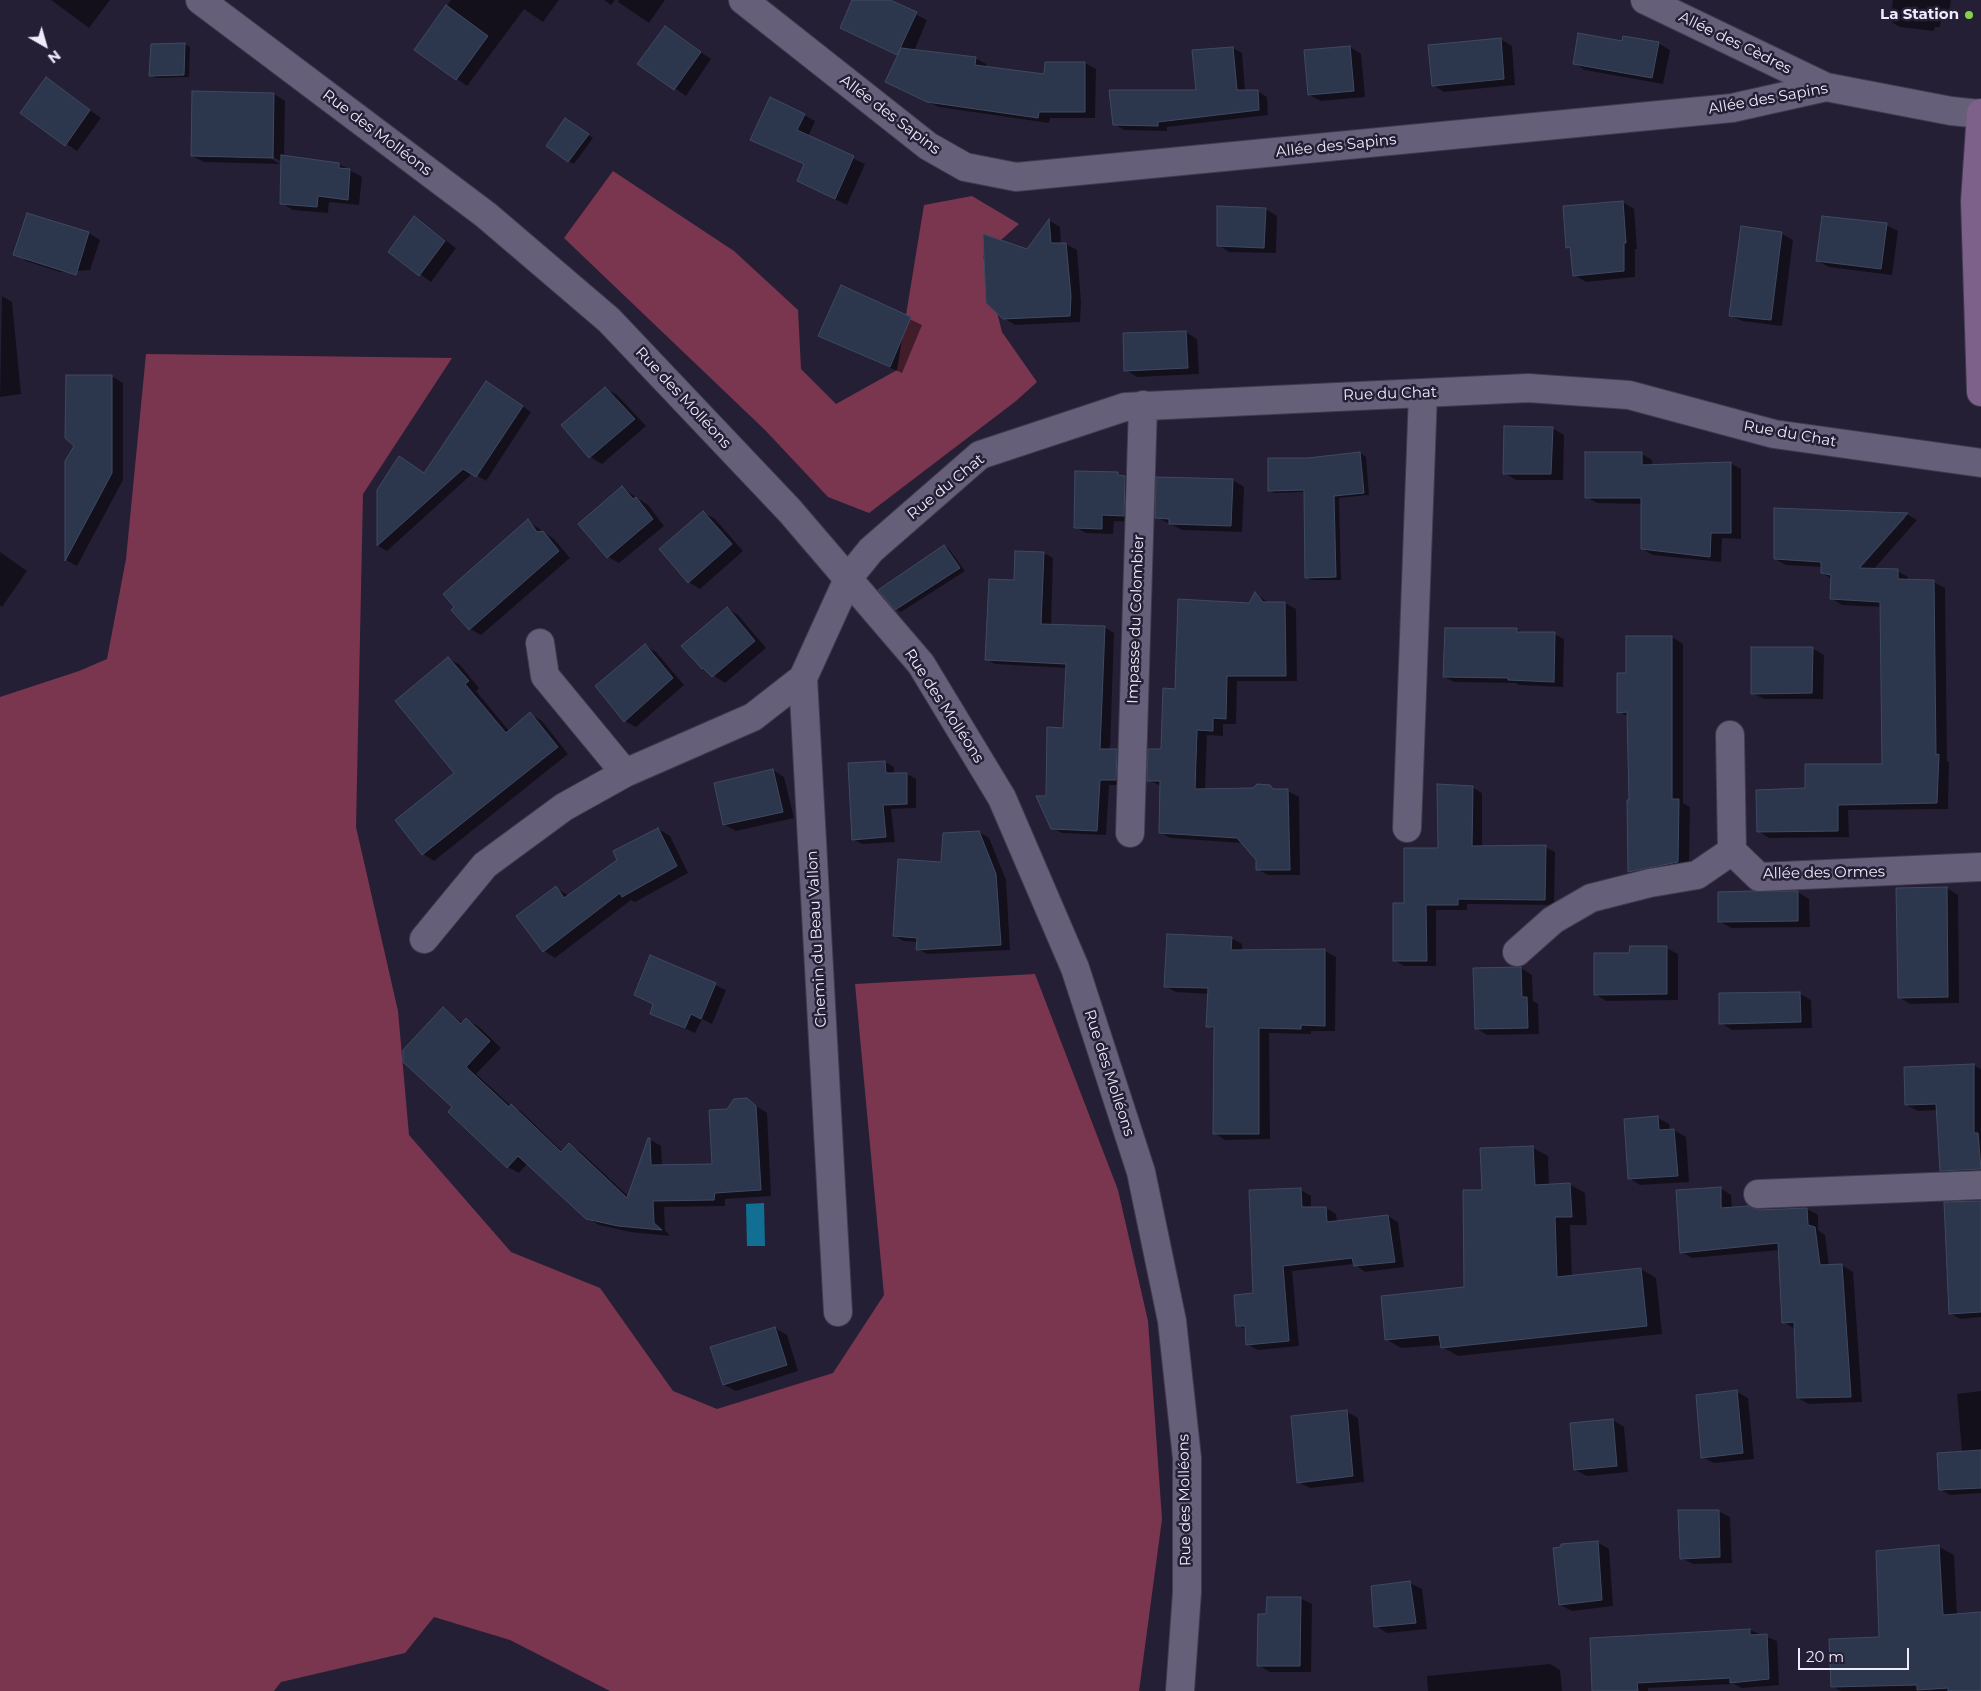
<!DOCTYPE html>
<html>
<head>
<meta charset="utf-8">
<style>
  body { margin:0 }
  #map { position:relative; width:1981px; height:1691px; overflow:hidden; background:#251f36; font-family:Montserrat,sans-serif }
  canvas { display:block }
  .north { position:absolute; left:20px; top:20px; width:50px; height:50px; -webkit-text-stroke:4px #251f36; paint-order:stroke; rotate:142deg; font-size:14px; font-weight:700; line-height:20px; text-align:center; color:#eeebfb }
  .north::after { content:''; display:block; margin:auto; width:18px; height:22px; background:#eeebfb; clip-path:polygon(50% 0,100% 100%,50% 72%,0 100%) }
  .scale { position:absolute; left:1798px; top:1648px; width:111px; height:22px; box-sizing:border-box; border:2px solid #eeebfb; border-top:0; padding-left:6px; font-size:15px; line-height:18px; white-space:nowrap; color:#eeebfb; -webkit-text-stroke:4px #251f36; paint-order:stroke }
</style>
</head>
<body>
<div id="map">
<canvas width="1981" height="1691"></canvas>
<div class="north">N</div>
<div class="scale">20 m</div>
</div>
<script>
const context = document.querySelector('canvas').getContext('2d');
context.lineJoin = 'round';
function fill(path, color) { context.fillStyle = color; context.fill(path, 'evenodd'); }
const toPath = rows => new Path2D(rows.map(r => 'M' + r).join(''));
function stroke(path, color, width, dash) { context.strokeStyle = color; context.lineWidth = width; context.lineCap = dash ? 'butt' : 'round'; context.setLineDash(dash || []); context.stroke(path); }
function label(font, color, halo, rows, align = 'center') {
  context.font = font + ' Montserrat,sans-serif'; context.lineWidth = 5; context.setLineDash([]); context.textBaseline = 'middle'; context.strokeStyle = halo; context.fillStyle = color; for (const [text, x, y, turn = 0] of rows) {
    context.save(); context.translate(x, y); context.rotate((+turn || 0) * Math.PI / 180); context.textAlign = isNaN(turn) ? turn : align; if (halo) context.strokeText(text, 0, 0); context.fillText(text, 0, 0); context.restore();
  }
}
const forest = toPath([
  [613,171,734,251,798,310,801,369,836,404,897,370,924,205,972,196,1019,224,983,256,1002,332,1037,382,1016,401,869,513,828,497,765,430,564,238],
  [146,354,452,358,363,494,356,827,398,1011,409,1135,511,1252,600,1288,673,1391,717,1409,833,1373,884,1295,855,984,1035,974,1118,1190,1148,1321,1162,1519,1139,1691,610,1691,510,1640,434,1617,405,1653,281,1682,274,1691,0,1691,0,697,79,671,107,659,126,559]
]);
const water = toPath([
  [764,1203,765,1246,747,1246,746,1204]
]);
const shadow = toPath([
  [51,0,110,0,89,28],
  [451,0,559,0,543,22,524,9,467,86,415,49],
  [604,0,615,0,611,5],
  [619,0,665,0,649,23,618,2],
  [854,0,887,0,927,20,914,51,975,58,986,64,986,68,1046,75,1046,64,1085,63,1096,69,1095,118,1050,118,1049,123,939,107,898,88,898,56,841,28],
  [1893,0,1951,0,1948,18,1941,17,1940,27,1935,27,1934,31,1900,27,1890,21],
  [665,27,711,59,686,96,639,64],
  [1500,39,1512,46,1515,85,1444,92,1433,85],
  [1623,43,1658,43,1670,50,1663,84,1585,70,1574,63],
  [185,44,190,47,189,77,156,78,151,75,152,45],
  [1350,47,1361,54,1365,97,1321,101,1309,95],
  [1233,48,1242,53,1245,91,1257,91,1267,97,1268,115,1167,127,1167,131,1124,130,1114,124,1197,92],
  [47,79,101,118,77,151,22,113],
  [274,94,285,101,284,157,339,164,362,177,359,205,329,202,328,213,293,210,281,203,282,162,268,154,267,156,280,164,204,162,192,156],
  [804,115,815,121,808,137,865,164,847,205,810,187,805,165,763,146],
  [571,122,593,138,574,164,568,161],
  [1623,202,1634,209,1637,249,1635,249,1635,277,1586,282,1574,275,1572,250,1567,247],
  [1266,209,1277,216,1276,253,1229,252,1218,245],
  [414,217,456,248,431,282,389,252],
  [1050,221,1060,227,1061,244,1066,244,1077,250,1081,303,1080,322,1015,325,1004,318,1027,251],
  [1886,225,1898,231,1892,275,1829,267,1818,261],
  [89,233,100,240,90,270,60,272,26,261,15,254],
  [1782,234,1793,240,1782,326,1742,321,1730,315],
  [841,286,922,325,902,373,831,342],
  [2,296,12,302,21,394,0,397],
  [1186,332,1197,339,1199,374,1137,377,1126,370],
  [111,376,123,383,123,480,77,566,66,560,67,462],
  [495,388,531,412,486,481,473,473,387,551,378,546,378,490,425,474],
  [605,388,617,395,646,426,602,464,590,457],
  [1552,428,1564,435,1563,480,1516,480,1504,473],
  [1360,453,1366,457,1369,495,1339,498,1341,580,1311,580,1306,577,1306,492,1274,493,1269,490,1308,459],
  [1642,454,1652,460,1652,466,1730,463,1741,469,1741,539,1722,538,1721,562,1653,555,1642,549,1642,504,1597,503,1586,497],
  [1117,473,1136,484,1135,522,1114,521,1113,534,1086,533,1075,527],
  [1233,480,1244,487,1242,532,1182,530,1156,517],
  [622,488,648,505,664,526,619,563,608,557],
  [1776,510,1907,514,1917,520,1873,570,1897,571,1908,577,1908,581,1934,582,1945,588,1947,761,1949,762,1948,809,1848,810,1849,837,1769,838,1758,831,1806,789,1883,765,1882,607,1842,605,1831,598,1832,579,1822,573,1822,567,1786,565,1775,559],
  [1901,518,1905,518,1856,573,1854,572],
  [703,512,715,519,743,551,700,589,689,582],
  [528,521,554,539,570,558,481,635,470,629],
  [944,546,949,549,965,571,901,612,896,609],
  [0,552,27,571,2,607,0,605],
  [1044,553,1053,558,1051,626,1104,627,1114,633,1110,750,1117,750,1126,756,1125,785,1109,785,1106,835,1062,833,1052,828,1047,798,1064,729,1067,668,995,664,986,659,1015,581],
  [1256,594,1269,603,1285,603,1296,609,1297,681,1237,681,1236,724,1223,724,1223,736,1207,735,1205,790,1269,787,1276,790,1288,791,1299,797,1300,875,1268,875,1257,869,1257,860,1243,843,1170,838,1160,832,1161,786,1148,780,1162,751,1177,690],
  [727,608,738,615,766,648,725,683,702,668],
  [1516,629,1524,633,1554,634,1564,639,1563,687,1519,685,1515,683,1454,682,1444,677],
  [1672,637,1683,644,1683,803,1690,807,1689,868,1640,878,1629,872,1631,802,1629,717,1619,712,1627,674],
  [645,646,656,652,684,685,636,727,625,721],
  [1812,648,1824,655,1823,699,1764,699,1752,693],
  [449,659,460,665,479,688,476,691,509,731,530,714,542,721,568,754,434,861,423,854,456,773],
  [885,762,894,767,894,774,907,774,916,779,916,808,891,809,895,842,862,844,853,839],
  [773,770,784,777,794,818,736,831,725,825],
  [1472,787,1482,793,1482,848,1545,847,1555,852,1554,905,1467,904,1467,910,1436,910,1436,966,1404,966,1394,960,1405,905,1439,849],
  [658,829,670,836,688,873,635,902,631,900,555,958,544,951,556,888,569,896],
  [979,832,989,838,1006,880,1010,950,927,954,918,949,918,942,904,941,894,936,942,863],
  [1947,888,1958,895,1959,1003,1910,1004,1899,997],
  [1798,892,1809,899,1810,927,1731,928,1719,921],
  [1231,938,1242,944,1242,951,1325,951,1336,957,1335,1031,1311,1031,1311,1034,1269,1033,1270,1139,1225,1140,1214,1133,1215,1030,1207,1026,1209,994,1176,992,1165,986],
  [1666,948,1678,954,1678,1000,1606,1001,1595,994],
  [651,956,726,990,712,1024,702,1019,695,1033,651,1013,654,1004,636,995],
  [1521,968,1532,975,1533,1001,1538,1004,1539,1034,1487,1035,1476,1028],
  [1799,993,1811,1000,1812,1028,1732,1030,1721,1023],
  [443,1009,463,1023,467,1020,478,1026,501,1048,476,1074,510,1105,522,1112,563,1152,569,1145,580,1151,629,1197,649,1139,661,1146,662,1166,714,1165,728,1110,746,1099,767,1113,771,1196,725,1199,725,1206,664,1207,665,1230,670,1236,630,1232,599,1225,587,1218,528,1163,519,1173,508,1167,449,1112,454,1107],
  [1973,1065,1981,1069,1981,1176,1952,1177,1941,1170,1938,1110,1918,1111,1906,1105],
  [1658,1118,1669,1124,1670,1131,1674,1130,1686,1137,1689,1182,1640,1185,1629,1178,1625,1120],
  [1533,1148,1548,1156,1549,1186,1569,1184,1585,1193,1587,1225,1570,1225,1572,1277,1641,1269,1656,1278,1662,1334,1458,1356,1442,1347,1442,1345,1401,1348,1386,1339,1466,1288,1483,1192],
  [1720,1188,1731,1195,1732,1208,1758,1211,1807,1209,1818,1215,1818,1230,1825,1235,1829,1266,1842,1265,1853,1272,1862,1402,1809,1404,1798,1398,1795,1329,1784,1322,1780,1250,1692,1258,1682,1252],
  [1301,1190,1311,1196,1311,1208,1326,1208,1336,1214,1337,1222,1388,1216,1398,1222,1404,1267,1365,1272,1354,1264,1292,1271,1299,1346,1258,1350,1247,1344,1246,1330,1238,1325,1254,1294],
  [1981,1202,1981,1317,1960,1319,1950,1313],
  [775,1328,787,1335,798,1371,736,1391,724,1385],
  [1981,1391,1981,1493,1950,1495,1940,1489,1962,1452,1957,1394],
  [1737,1392,1748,1398,1754,1459,1714,1463,1702,1457],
  [1347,1412,1358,1418,1364,1482,1310,1488,1298,1482],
  [1613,1420,1624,1427,1628,1472,1587,1476,1575,1470],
  [1718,1511,1730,1517,1732,1563,1693,1564,1681,1558],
  [1597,1542,1609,1549,1613,1606,1572,1611,1560,1605],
  [1939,1547,1954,1555,1957,1615,1981,1613,1981,1691,1841,1691,1832,1686,1880,1638,1877,1552],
  [1410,1583,1422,1589,1427,1629,1387,1633,1376,1626],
  [1300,1598,1312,1604,1311,1672,1270,1672,1258,1665,1267,1616],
  [1750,1630,1777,1641,1779,1685,1742,1688,1734,1684,1648,1688,1648,1691,1594,1691],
  [1550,1664,1560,1670,1562,1691,1428,1691,1427,1676]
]);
const building = toPath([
  [852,0,890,0,917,12,897,55,840,28,852,0],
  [446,5,488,36,456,80,414,50,446,5],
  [665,26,701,52,674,90,637,64,665,26],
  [1578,33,1622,41,1623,36,1659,42,1652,78,1573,64,1578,33],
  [1501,38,1504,79,1432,86,1428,45,1501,38],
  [185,43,184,75,149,76,151,44,185,43],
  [1350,46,1354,91,1308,95,1304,50,1350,46],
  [1233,47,1237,90,1258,90,1259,110,1158,122,1158,126,1113,125,1109,90,1196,90,1192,50,1233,47],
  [901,48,976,57,975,65,1044,74,1045,62,1085,62,1085,112,1039,112,1038,118,927,102,885,82,901,48],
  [46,77,90,110,65,146,20,113,46,77],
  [192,91,274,93,273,158,191,156,192,91],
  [770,97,805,114,797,130,854,156,835,199,797,181,804,164,750,140,770,97],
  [565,118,589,134,568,162,546,146,565,118],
  [281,155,339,163,339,168,350,169,348,200,318,196,317,207,280,204,281,155],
  [1623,201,1626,243,1624,243,1624,271,1573,276,1570,247,1566,248,1563,206,1623,201],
  [1217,206,1266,208,1264,248,1217,246,1217,206],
  [27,213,89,232,76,275,13,255,27,213],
  [414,216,445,241,419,276,388,252,414,216],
  [1822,216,1887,223,1881,269,1816,261,1822,216],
  [1049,219,1051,243,1066,243,1071,296,1070,316,1003,319,986,303,983,234,1027,249,1049,219],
  [1741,226,1782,232,1771,320,1729,316,1741,226],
  [841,285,911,317,890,367,818,336,841,285],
  [1186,331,1188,368,1124,371,1123,333,1186,331],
  [66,375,112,375,112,473,65,561,65,461,74,446,65,438,66,375],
  [486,381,523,406,476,477,463,469,377,546,377,490,384,479,399,456,424,473,486,381],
  [605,387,635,419,589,458,561,425,605,387],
  [1504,426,1553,427,1551,474,1503,474,1504,426],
  [1360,452,1364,493,1334,496,1336,577,1305,578,1304,490,1268,491,1268,458,1308,458,1360,452],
  [1585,452,1642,452,1642,465,1731,462,1731,533,1711,533,1710,557,1641,549,1641,498,1585,498,1585,452],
  [1075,471,1118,472,1118,475,1125,476,1124,516,1102,515,1102,529,1074,528,1075,471],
  [1156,477,1233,479,1231,526,1169,524,1169,519,1155,518,1156,477],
  [622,486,633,499,636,497,653,519,607,558,578,524,622,486],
  [1774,508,1908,513,1859,568,1898,569,1898,579,1934,580,1936,755,1939,754,1937,803,1838,805,1838,831,1757,832,1756,790,1805,788,1805,764,1882,764,1880,602,1830,599,1831,575,1821,573,1821,562,1774,559,1774,508],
  [703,511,732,544,688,583,659,549,703,511],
  [528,519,537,532,543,531,559,551,469,630,451,610,454,607,443,594,528,519],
  [944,545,960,568,895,610,878,590,944,545],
  [1015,551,1044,552,1041,624,1105,626,1100,749,1117,749,1116,780,1100,780,1097,831,1051,829,1036,796,1046,796,1047,727,1063,728,1066,664,985,660,989,579,1014,580,1015,551],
  [1255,592,1263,602,1285,602,1286,676,1227,676,1226,719,1213,718,1213,731,1197,730,1195,789,1253,788,1257,784,1270,785,1273,789,1288,789,1290,870,1256,870,1256,860,1237,838,1159,833,1160,781,1147,781,1148,749,1161,749,1163,688,1175,689,1178,599,1249,603,1255,592],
  [727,607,755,641,712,677,703,668,702,669,681,646,727,607],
  [1445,628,1517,628,1517,632,1555,632,1554,682,1508,680,1508,678,1443,677,1445,628],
  [1626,636,1672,636,1672,799,1679,799,1678,862,1628,872,1627,800,1629,800,1627,712,1617,713,1617,673,1626,673,1626,636],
  [645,644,673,678,624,722,595,686,645,644],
  [1751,647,1813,647,1812,693,1751,694,1751,647],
  [448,657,469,681,465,684,506,733,530,712,558,747,422,855,395,820,454,773,395,701,448,657],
  [885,761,886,773,907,773,907,804,883,805,886,837,852,840,848,763,885,761],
  [773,769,783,812,723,825,714,783,773,769],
  [1437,784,1473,786,1472,846,1546,845,1545,900,1458,899,1458,905,1426,905,1427,961,1393,961,1393,903,1404,903,1404,848,1438,848,1437,784],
  [658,828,677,866,622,897,620,893,543,952,516,916,556,886,564,898,617,860,613,851,658,828],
  [979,831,996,874,1001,945,916,950,917,938,893,936,898,859,941,862,943,833,979,831],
  [1947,887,1948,997,1898,998,1896,888,1947,887],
  [1753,891,1798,891,1798,921,1718,922,1718,892,1753,891],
  [1167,934,1232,937,1231,950,1325,949,1325,1026,1301,1025,1301,1029,1259,1028,1259,1134,1213,1134,1214,1027,1206,1027,1208,988,1164,987,1167,934],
  [1630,946,1667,946,1667,994,1594,995,1594,953,1629,953,1630,946],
  [650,955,716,983,701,1019,691,1014,685,1028,650,1014,653,1004,634,995,650,955],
  [1521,967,1522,997,1527,997,1528,1028,1475,1029,1473,968,1521,967],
  [1800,992,1801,1022,1719,1024,1719,993,1800,992],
  [443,1007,461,1024,466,1018,490,1041,466,1067,509,1107,511,1104,561,1152,569,1143,627,1198,648,1138,650,1138,651,1165,712,1164,709,1110,727,1109,734,1099,747,1098,756,1106,761,1190,715,1193,714,1200,653,1201,654,1223,662,1230,618,1226,586,1219,518,1156,507,1168,448,1112,452,1107,403,1062,403,1050,443,1007],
  [1974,1064,1974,1133,1978,1133,1981,1169,1940,1171,1936,1104,1905,1105,1904,1067,1974,1064],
  [1658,1116,1659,1130,1674,1129,1678,1176,1628,1179,1624,1119,1658,1116],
  [1533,1146,1535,1185,1570,1183,1572,1217,1555,1217,1557,1277,1641,1268,1647,1326,1441,1348,1439,1335,1385,1340,1381,1296,1464,1287,1463,1190,1482,1190,1480,1148,1533,1146],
  [1721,1187,1721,1208,1749,1206,1759,1210,1807,1208,1808,1225,1815,1227,1820,1265,1842,1264,1851,1397,1797,1398,1794,1322,1782,1323,1778,1243,1680,1253,1676,1190,1721,1187],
  [1301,1188,1302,1207,1326,1207,1327,1222,1388,1215,1395,1262,1354,1266,1352,1258,1283,1266,1289,1341,1246,1345,1245,1326,1236,1326,1234,1295,1253,1293,1249,1190,1301,1188],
  [1981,1201,1981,1312,1949,1314,1944,1202,1981,1201],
  [775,1327,787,1365,723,1385,710,1347,775,1327],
  [1737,1390,1743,1453,1701,1458,1696,1395,1737,1390],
  [1347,1410,1353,1476,1297,1483,1291,1416,1347,1410],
  [1613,1419,1617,1466,1574,1470,1570,1423,1613,1419],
  [1981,1450,1981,1488,1939,1490,1937,1453,1981,1450],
  [1678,1510,1719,1510,1720,1557,1680,1559,1678,1510],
  [1598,1541,1602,1600,1559,1605,1553,1548,1561,1547,1561,1544,1598,1541],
  [1939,1545,1943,1615,1981,1612,1981,1691,1948,1691,1948,1688,1917,1690,1917,1685,1831,1687,1829,1639,1879,1637,1876,1551,1939,1545],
  [1410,1581,1416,1623,1374,1627,1371,1586,1410,1581],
  [1267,1597,1301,1597,1300,1666,1257,1666,1258,1614,1266,1614,1267,1597],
  [1750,1629,1750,1635,1767,1634,1769,1679,1730,1683,1730,1678,1637,1683,1638,1691,1592,1691,1590,1638,1750,1629]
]);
const street = toPath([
  [200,0,486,215,609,320,790,511,921,664,1002,798,1075,968,1141,1172,1172,1321,1187,1458,1187,1592,1180,1691],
  [743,0,928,146,965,167,1016,177,1732,108,1826,87,1951,111,1981,114],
  [1645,0,1826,87],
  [540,643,545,676,625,773],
  [1730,735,1732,851,1759,877,1981,867],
  [1407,828,1423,393],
  [1130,833,1143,405],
  [424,939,485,865,564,807,625,773,753,717,803,678],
  [1517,952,1553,920,1591,898,1650,883,1697,875,1732,851],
  [1758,1194,1981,1185],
  [838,1312,803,678,849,577,871,550,980,455,1125,407,1528,388,1629,395,1774,434,1981,463]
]);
const secondary = toPath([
  [1981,113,1975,201,1981,392]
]);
const markers = [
  [1969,15,5,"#86cf4c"]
];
const poiNames = [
  ["La Station",1959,15]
];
const streetNames = [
  ["Allée des Cèdres",1735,43,26],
  ["Allée des Sapins",1768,99,-10],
  ["Allée des Sapins",890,115,37],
  ["Rue des Molléons",377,133,37],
  ["Allée des Sapins",1336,146,-6],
  ["Rue du Chat",1390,394,-2],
  ["Rue des Molléons",683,398,47],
  ["Rue du Chat",1790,434,10],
  ["Rue du Chat",946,487,-39],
  ["Impasse du Colombier",1136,619,-88],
  ["Rue des Molléons",944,706,57],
  ["Allée des Ormes",1824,873,-1],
  ["Chemin du Beau Vallon",817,939,-93],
  ["Rue des Molléons",1109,1073,72],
  ["Rue des Molléons",1185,1500,-91]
];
fill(forest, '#7a364e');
fill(water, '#116f93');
fill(shadow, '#0007');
fill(building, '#2c374d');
stroke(building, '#3e4a62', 1);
stroke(street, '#403a4e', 30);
stroke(secondary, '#403a4e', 30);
stroke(street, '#655f79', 28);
stroke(secondary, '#7d618a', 28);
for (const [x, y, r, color] of markers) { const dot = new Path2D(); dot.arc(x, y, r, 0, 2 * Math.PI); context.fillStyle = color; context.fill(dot); stroke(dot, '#251f36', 2); }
label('bold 15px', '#eeebfb', '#251f36', poiNames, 'right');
label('15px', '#eeebfb', '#251f36', streetNames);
</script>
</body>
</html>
